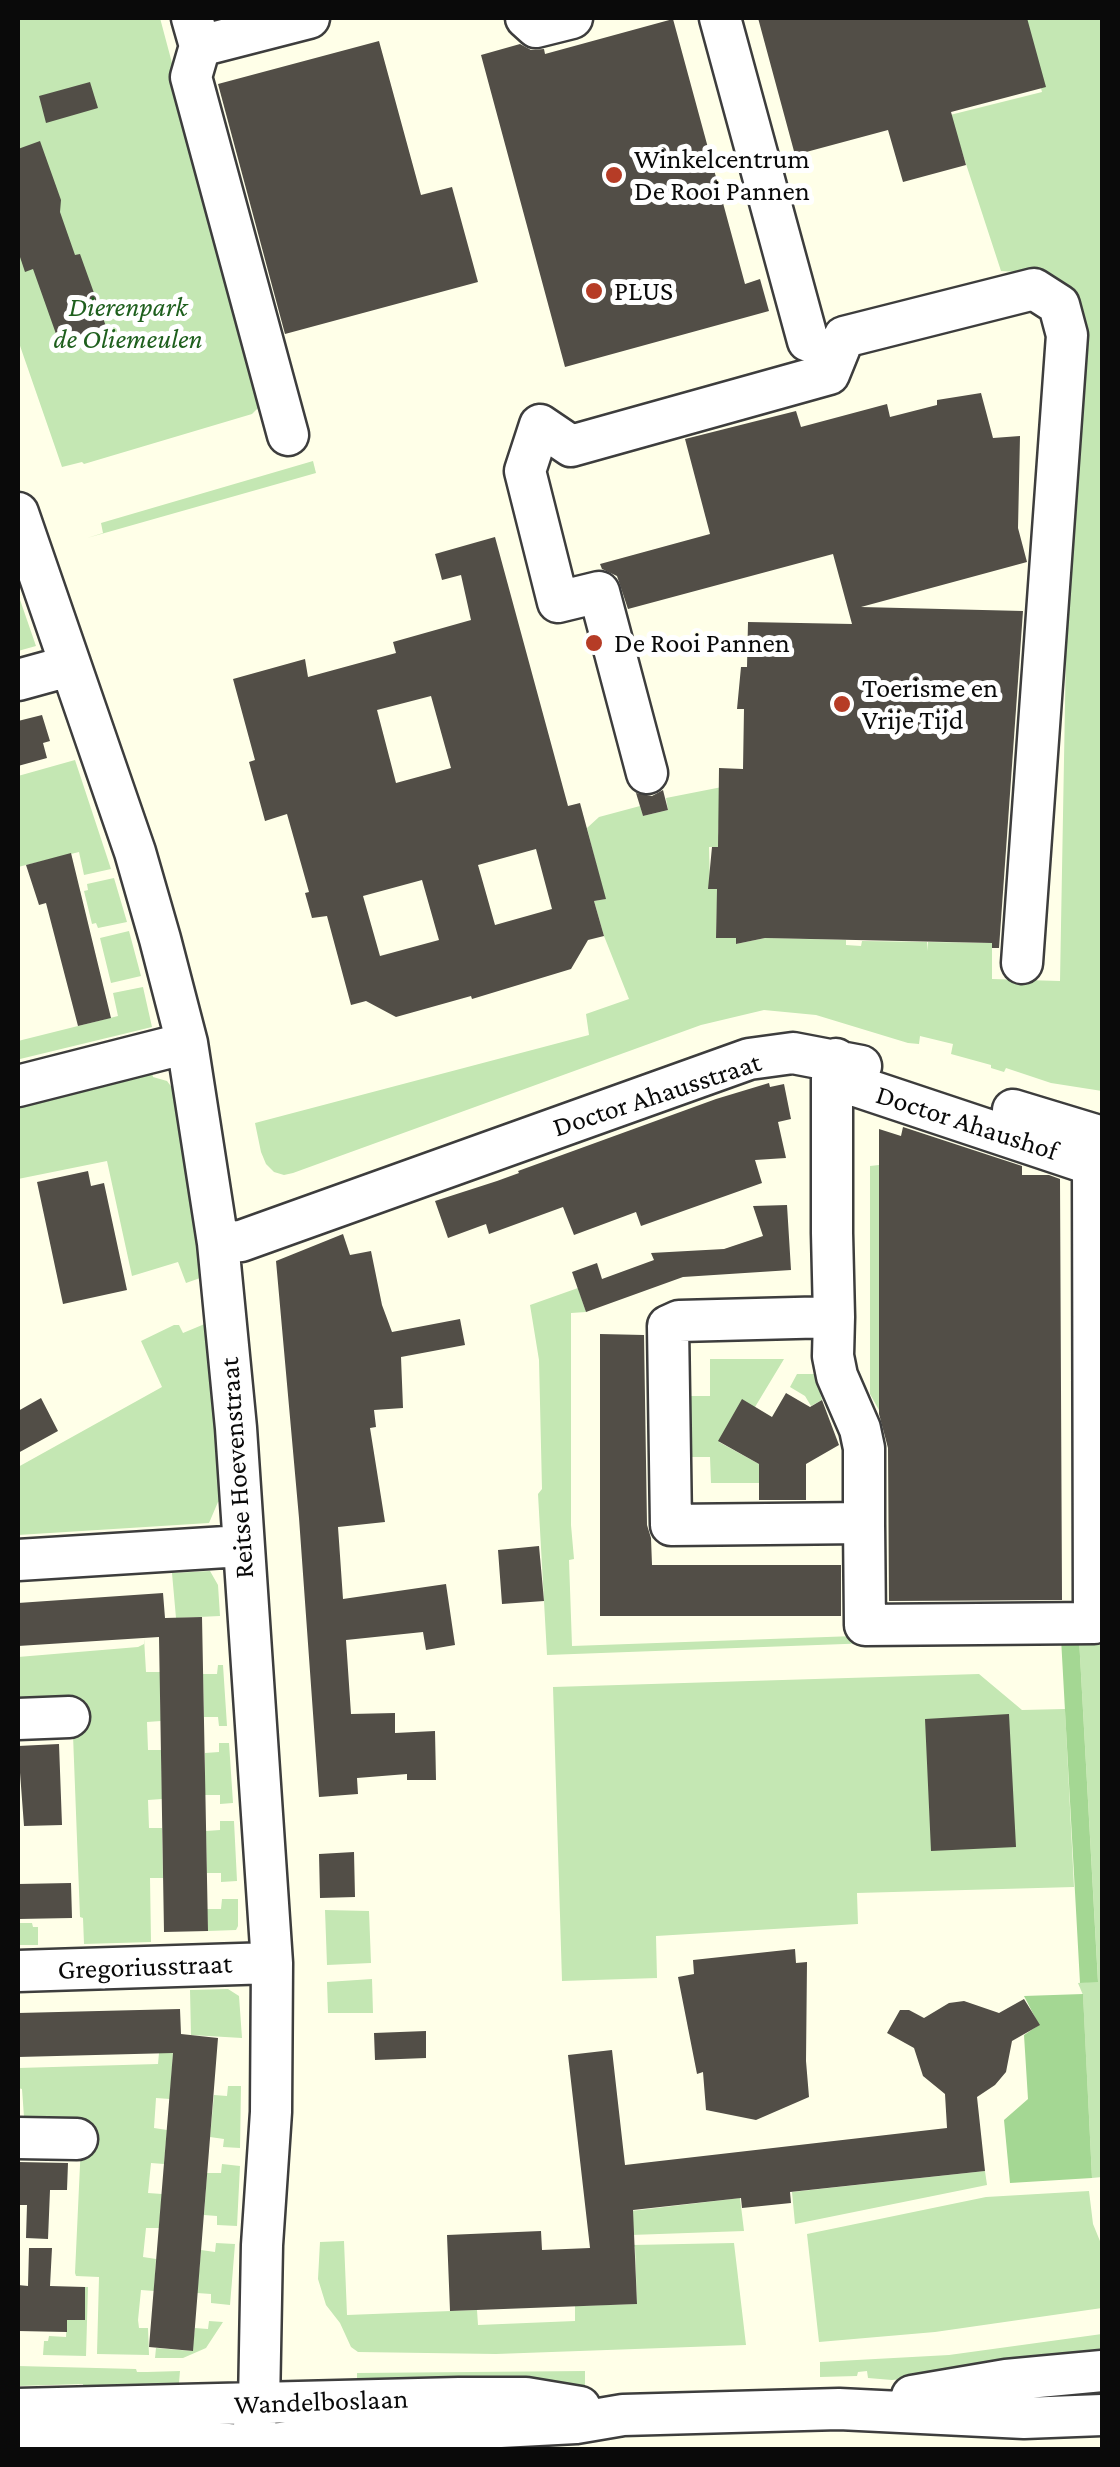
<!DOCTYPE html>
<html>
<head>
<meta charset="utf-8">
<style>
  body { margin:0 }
  #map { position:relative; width:1120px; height:2467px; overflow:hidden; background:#ffffe8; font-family:"Crimson Pro",serif }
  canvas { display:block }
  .frame { position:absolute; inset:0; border:20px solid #0a0a0a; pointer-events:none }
</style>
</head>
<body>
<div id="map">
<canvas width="1120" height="2467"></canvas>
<div class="frame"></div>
</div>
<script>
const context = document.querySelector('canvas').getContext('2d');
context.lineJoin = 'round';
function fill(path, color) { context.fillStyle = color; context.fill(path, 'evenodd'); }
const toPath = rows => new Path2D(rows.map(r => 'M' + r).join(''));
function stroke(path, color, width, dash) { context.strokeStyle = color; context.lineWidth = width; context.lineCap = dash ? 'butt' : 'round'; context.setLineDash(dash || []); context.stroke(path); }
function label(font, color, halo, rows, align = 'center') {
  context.font = font + ' "Crimson Pro",serif'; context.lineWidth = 10; context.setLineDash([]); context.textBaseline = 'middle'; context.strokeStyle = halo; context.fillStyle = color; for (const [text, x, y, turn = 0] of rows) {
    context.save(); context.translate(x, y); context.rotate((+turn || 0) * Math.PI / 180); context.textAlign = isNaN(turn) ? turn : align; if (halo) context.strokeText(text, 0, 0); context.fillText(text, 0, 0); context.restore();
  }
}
const green = toPath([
  [18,18,160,18,245,337,260,406,252,414,84,464,82,462,62,467,18,340],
  [1023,18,1102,18,1102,1091,1051,1083,1006,1068,1004,1072,991,1068,991,1065,951,1054,953,1044,920,1036,919,1044,908,1043,816,1015,764,1010,701,1025,293,1173,284,1175,274,1172,266,1164,261,1152,255,1123,589,1035,586,1014,629,999,604,936,594,901,605,899,587,828,599,817,640,806,643,816,668,810,666,798,722,787,718,833,722,847,709,847,710,886,737,890,737,903,717,903,716,938,736,938,736,944,765,938,846,940,846,945,861,946,862,941,927,942,928,951,928,942,992,943,992,979,1060,981,1072,316,1035,273,1001,271,950,115,1042,92],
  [313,461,316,473,87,538,103,533,101,523],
  [18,594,36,646,18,651],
  [75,760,111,869,84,875,79,852,18,867,18,776],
  [114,878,127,922,98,928,96,923,92,924,84,891,88,890,87,884],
  [129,931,141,976,111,983,100,938],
  [143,987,152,1027,20,1059,18,1041,118,1016,113,993],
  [151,1067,153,1077,167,1081,176,1093,203,1277,186,1283,178,1262,132,1276,107,1161,18,1179,18,1099],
  [879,1165,879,1410,870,1394,870,1166],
  [578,1288,586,1312,571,1313,571,1525,574,1559,569,1560,572,1646,855,1636,1061,1636,547,1655,538,1494,542,1489,539,1360,530,1305],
  [207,1323,222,1501,218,1502,209,1523,18,1535,18,1467,162,1387,141,1341,174,1325,179,1325,183,1333],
  [710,1359,784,1359,755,1407,719,1442,759,1464,759,1483,711,1483,710,1457,686,1457,686,1396,710,1396],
  [797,1374,815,1374,822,1400,811,1406,805,1396,790,1387],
  [210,1571,218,1585,220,1616,176,1618,172,1573],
  [144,1638,146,1672,160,1672,160,1696,161,1721,147,1722,148,1750,161,1750,162,1799,148,1800,149,1828,162,1828,163,1878,150,1878,151,1942,84,1944,83,1918,80,1917,72,1709,19,1699,18,1657,138,1647,144,1644],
  [1079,1638,1102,1639,1102,2177,1092,2178,1083,1995,1078,1983,1098,1981],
  [218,1665,223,1665,227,1726,219,1726,218,1717,204,1717,203,1674,217,1674],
  [979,1674,1022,1710,1065,1709,1074,1887,857,1893,858,1924,656,1936,657,1978,562,1981,553,1687],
  [219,1743,229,1743,233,1803,220,1804,220,1795,205,1795,205,1753,219,1752],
  [220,1821,234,1821,237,1881,221,1882,221,1873,207,1873,206,1831,220,1830],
  [222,1899,238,1899,238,1926,236,1930,208,1931,207,1909,221,1909],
  [325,1910,369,1911,371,1963,327,1965],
  [18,1923,32,1923,33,1927,38,1927,38,1945,18,1945],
  [372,1979,373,2013,328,2013,327,1982],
  [228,1989,239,1996,242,2038,191,2035,190,1990],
  [174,2036,170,2099,156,2098,154,2128,167,2130,164,2164,151,2163,148,2193,162,2194,159,2228,146,2228,143,2257,156,2259,154,2291,141,2290,138,2320,139,2328,148,2328,149,2355,97,2354,99,2277,76,2276,75,2273,82,2122,34,2121,24,2117,22,2089,18,2088,18,2068,158,2064,159,2053],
  [228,2086,241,2086,240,2148,223,2147,224,2139,210,2137,214,2095,227,2096],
  [222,2164,240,2166,237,2226,217,2225,217,2216,204,2215,207,2173,221,2173],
  [985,2171,987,2185,795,2224,792,2192],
  [1089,2191,1093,2224,1102,2246,1102,2308,935,2332,819,2342,807,2234,986,2197],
  [740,2198,744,2231,631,2235,631,2211],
  [344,2241,347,2315,477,2310,478,2325,575,2321,575,2306,637,2304,635,2247,632,2245,734,2243,746,2345,496,2354,358,2352,351,2347,340,2323,326,2305,318,2279,320,2242],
  [216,2243,235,2244,230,2305,211,2303,211,2294,197,2293,201,2250,215,2252],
  [85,2287,88,2287,86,2356,43,2355,44,2341,48,2341,49,2336,66,2337,67,2320,84,2319],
  [209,2321,223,2322,206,2348,183,2358,155,2358,156,2348,192,2351,195,2328,208,2329],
  [1102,2334,1102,2359,892,2380,868,2378,867,2371,858,2372,857,2376,820,2377,820,2362,949,2355],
  [18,2366,136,2369,137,2372,147,2372,180,2371,178,2395,84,2399,83,2384,18,2386],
  [585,2371,585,2389,357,2390,357,2373]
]);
const forest = toPath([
  [1061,1638,1079,1638,1098,1982,1080,1983],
  [1083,1994,1092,2178,1010,2183,1004,2120,1028,2099,1024,2035,1039,2025,1024,1996]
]);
const building = toPath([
  [758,18,1027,18,1046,87,951,112,966,165,903,182,888,130,795,155],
  [673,19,745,284,760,279,769,311,565,367,481,55,520,44,531,50,544,49,545,54],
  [379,41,421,195,452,187,478,282,285,334,218,84],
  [90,82,98,108,46,123,39,96],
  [40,141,61,200,60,212,75,255,80,254,108,332,61,348,33,269,25,272,18,251,18,149],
  [981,393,993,438,1020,436,1018,528,1027,562,861,607,1023,611,999,948,992,948,992,943,765,938,736,944,736,938,716,938,717,889,708,889,712,847,718,847,719,768,743,769,744,709,737,709,741,667,747,667,748,622,852,624,833,554,628,609,617,576,602,569,600,564,710,534,685,439,796,411,801,427,887,404,890,417,937,405,937,400],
  [495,537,568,806,580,803,606,899,594,901,604,936,588,940,571,969,472,999,471,996,396,1017,366,1001,351,1005,327,916,312,918,305,893,309,892,287,814,265,821,249,762,255,760,233,679,305,659,308,677,396,653,393,642,471,620,461,575,442,580,435,554],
  [431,696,451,768,396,783,377,710],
  [536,849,552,909,495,925,478,865],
  [422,880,439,940,380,956,363,896],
  [42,715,50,741,43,743,47,758,18,766,18,721],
  [663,790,668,810,643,816,636,793,652,796],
  [71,853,111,1018,78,1026,46,903,39,905,26,865],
  [769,1083,770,1087,784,1084,791,1119,778,1122,786,1158,755,1160,762,1183,641,1226,636,1212,574,1235,563,1207,489,1234,486,1224,448,1238,435,1201,497,1181,519,1173,518,1171,716,1099],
  [903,1127,1022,1166,1022,1175,1049,1175,1060,1179,1062,1600,889,1601,888,1448,879,1414,879,1129,901,1136],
  [88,1171,91,1186,104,1183,127,1290,63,1304,37,1182],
  [787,1205,791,1270,683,1277,586,1312,572,1272,597,1263,602,1279,654,1260,651,1253,724,1249,763,1236,753,1206],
  [343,1234,350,1255,371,1251,382,1305,392,1332,460,1319,465,1345,401,1357,403,1408,374,1410,376,1427,370,1428,385,1522,338,1527,343,1599,446,1584,455,1645,426,1650,423,1632,346,1640,351,1714,395,1713,395,1733,435,1731,436,1780,407,1780,407,1774,357,1778,358,1794,319,1797,299,1518,276,1261],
  [600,1334,644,1335,647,1525,651,1538,652,1565,841,1565,841,1616,600,1616],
  [786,1393,810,1407,822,1400,839,1445,806,1464,806,1500,759,1500,759,1464,718,1441,742,1399,772,1417],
  [41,1398,58,1431,18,1453,18,1411],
  [539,1546,544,1601,502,1604,498,1550],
  [163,1593,165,1618,202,1617,208,1931,164,1932,159,1637,18,1646,18,1603],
  [1009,1714,1016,1847,931,1851,925,1719],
  [59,1744,62,1825,24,1826,18,1746],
  [354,1852,355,1897,320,1898,319,1854],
  [71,1883,72,1918,18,1919,18,1884],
  [795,1949,796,1963,807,1962,806,2061,809,2097,756,2120,706,2110,703,2072,697,2074,678,1977,694,1974,693,1960],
  [1024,1999,1040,2025,1012,2041,1006,2072,995,2085,977,2097,985,2171,790,2192,791,2203,742,2208,741,2198,633,2210,637,2304,450,2311,447,2235,541,2231,542,2250,590,2248,568,2055,612,2050,625,2165,947,2128,945,2094,923,2076,914,2048,887,2033,900,2010,909,2010,924,2018,949,2003,964,2001,999,2013],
  [180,2009,181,2034,218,2038,193,2351,149,2347,173,2053,18,2057,18,2013],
  [426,2031,426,2058,375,2060,374,2033],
  [18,2162,68,2163,67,2190,50,2190,48,2239,26,2238,27,2205,18,2205],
  [29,2248,52,2248,50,2286,85,2287,85,2320,67,2320,67,2332,18,2331,18,2285,28,2286]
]);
const minor = toPath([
  [192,18,200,46,309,18],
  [526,18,536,27,572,18],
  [720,18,808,341],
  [200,46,191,77,288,435],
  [18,513,135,852,160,939,187,1043,218,1243,236,1428,272,1963,271,2112,262,2245,259,2404,249,2450],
  [18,680,69,666],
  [647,773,599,592,558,602,525,471,540,425,571,446,829,374,844,337,1034,289,1059,305,1067,335,1022,963],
  [832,1078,1093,1165,1094,1623,865,1625,864,1523],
  [18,1086,187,1043],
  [1013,1110,1102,1137],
  [218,1243,241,1241,749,1059,793,1053,861,1066],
  [834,1317,679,1321,668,1326,671,1525,864,1523,864,1448,860,1429,837,1376,833,1356,834,1317,832,1233,832,1078,836,1059],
  [18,1560,242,1546],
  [18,1719,69,1717],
  [18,1971,272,1963],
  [18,2138,77,2139],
  [912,2396,1006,2380,1102,2371],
  [18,2409,459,2398,526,2398,580,2407],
  [18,2434,182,2440,250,2446,387,2433,576,2423,623,2415,839,2409,1024,2418,1102,2415]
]);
const markers = [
  [614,175,10,"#b63c26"],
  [594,291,10,"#b63c26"],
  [594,643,10,"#b63c26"],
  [842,704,10,"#b63c26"]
];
const poiNames = [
  ["Winkelcentrum",634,159],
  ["De Rooi Pannen",634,191],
  ["PLUS",614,291],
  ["De Rooi Pannen",614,643],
  ["Toerisme en",862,688],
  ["Vrije Tijd",862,720]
];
const parkNames = [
  ["Dierenpark",128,307],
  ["de Oliemeulen",128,339]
];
const streetNames = [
  ["Doctor Ahausstraat",657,1095,-18],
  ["Doctor Ahaushof",967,1123,18],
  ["Reitse Hoevenstraat",237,1468,-94],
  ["Gregoriusstraat",145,1967,-2],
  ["Wandelboslaan",321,2402,-2]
];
fill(green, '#c4e7b3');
fill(forest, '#a4d793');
fill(building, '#524e47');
stroke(minor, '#3d3d3d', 45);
stroke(minor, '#fff', 40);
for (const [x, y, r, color] of markers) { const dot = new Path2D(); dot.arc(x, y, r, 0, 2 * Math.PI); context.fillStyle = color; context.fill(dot); stroke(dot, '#fff', 4); }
label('28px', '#0a0a0a', '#fff', poiNames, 'left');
label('italic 28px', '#1e5f1d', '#fff', parkNames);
label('28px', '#0a0a0a', '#fff', streetNames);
</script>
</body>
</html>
